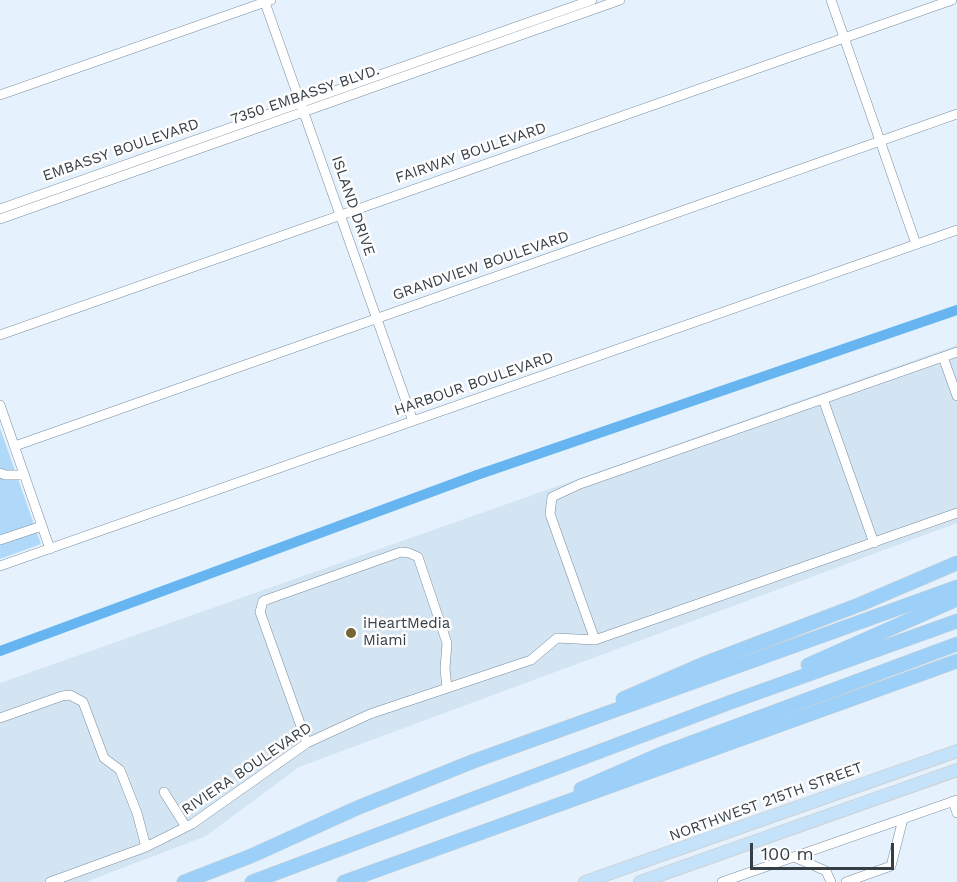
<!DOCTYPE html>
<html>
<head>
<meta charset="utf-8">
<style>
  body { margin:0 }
  #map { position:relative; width:957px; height:882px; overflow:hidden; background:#e5f2fe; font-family:"Work Sans",sans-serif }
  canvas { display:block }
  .scale { position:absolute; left:750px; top:843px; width:144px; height:27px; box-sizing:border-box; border:3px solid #353e45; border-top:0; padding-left:8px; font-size:18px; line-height:21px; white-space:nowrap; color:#353e45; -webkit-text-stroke:4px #fdfdfd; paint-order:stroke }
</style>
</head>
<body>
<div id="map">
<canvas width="957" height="882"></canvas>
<div class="scale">100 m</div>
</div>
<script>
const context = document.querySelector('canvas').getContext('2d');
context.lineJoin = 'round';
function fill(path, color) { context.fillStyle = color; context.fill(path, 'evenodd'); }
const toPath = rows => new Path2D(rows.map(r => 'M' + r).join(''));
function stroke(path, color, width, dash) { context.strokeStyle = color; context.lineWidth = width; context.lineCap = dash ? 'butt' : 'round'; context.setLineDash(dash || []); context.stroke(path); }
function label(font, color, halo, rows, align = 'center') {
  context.font = font + ' "Work Sans",sans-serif'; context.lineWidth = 5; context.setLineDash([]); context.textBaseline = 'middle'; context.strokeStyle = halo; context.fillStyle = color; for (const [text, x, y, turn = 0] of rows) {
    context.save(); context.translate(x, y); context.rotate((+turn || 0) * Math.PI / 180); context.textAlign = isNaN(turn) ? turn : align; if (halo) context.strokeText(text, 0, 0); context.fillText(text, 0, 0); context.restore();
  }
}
const built = toPath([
  [957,345,957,523,299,767,206,836,86,882,0,882,0,683]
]);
const green = toPath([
  [0,428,41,544,0,559]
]);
const canal = toPath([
  [0,651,477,475,957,310]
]);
const minor = toPath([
  [264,0,413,421],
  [831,0,916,244],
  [0,95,271,0],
  [0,209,592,0],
  [0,219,620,0],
  [0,335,952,0],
  [943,357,957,396],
  [823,399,874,543],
  [0,405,50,549],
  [15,446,957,114],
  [0,473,5,475,24,475],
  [0,540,42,526],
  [0,566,957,230],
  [595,640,550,514,552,497,580,484,957,352],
  [0,718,62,696,70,695,83,702,104,758,120,770,137,813,146,847],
  [307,743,260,612,263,601,401,552,409,553,418,557,447,643,445,669,447,688],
  [164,792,186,827],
  [953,801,957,813],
  [794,857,826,871,831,882],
  [50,882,146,847,192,824,307,743,370,714,531,660,557,638,595,640,957,513],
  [722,882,957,800],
  [846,882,891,866,903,819]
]);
const major = toPath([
  [585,882,957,751],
  [640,882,957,770]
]);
const highway = toPath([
  [808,665,957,599],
  [623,699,706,663,861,604,957,563],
  [581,789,661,754,957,644],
  [184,882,251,856,357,808,474,761,957,587],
  [252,882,731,702,957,621],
  [344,882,957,661]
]);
const markers = [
  [351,633,6,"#756533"]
];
const streetNames = [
  ["7350 EMBASSY BLVD.",305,95,-19],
  ["EMBASSY BOULEVARD",121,150,-19],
  ["FAIRWAY BOULEVARD",471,153,-19],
  ["ISLAND DRIVE",353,206,71],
  ["GRANDVIEW BOULEVARD",481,266,-19],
  ["HARBOUR BOULEVARD",474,384,-19],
  ["RIVIERA BOULEVARD",247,769,-34],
  ["NORTHWEST 215TH STREET",766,802,-20]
];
const poiNames = [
  ["iHeartMedia",363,624],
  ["Miami",363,641]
];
fill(built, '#d3e4f3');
fill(green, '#b0d8f8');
stroke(canal, '#66b5f0', 10);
stroke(minor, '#798d9e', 10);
stroke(major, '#cfd1d2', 14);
stroke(highway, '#cfd1d2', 15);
stroke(minor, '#fff', 9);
stroke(major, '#c4e3fb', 12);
stroke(highway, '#9dd0f8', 14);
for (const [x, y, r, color] of markers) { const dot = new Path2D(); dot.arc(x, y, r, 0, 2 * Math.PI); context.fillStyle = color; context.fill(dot); stroke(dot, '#fdfdfd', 2); }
label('15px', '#353e45', '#fdfdfd', streetNames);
label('15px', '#353e45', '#fdfdfd', poiNames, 'left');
</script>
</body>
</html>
